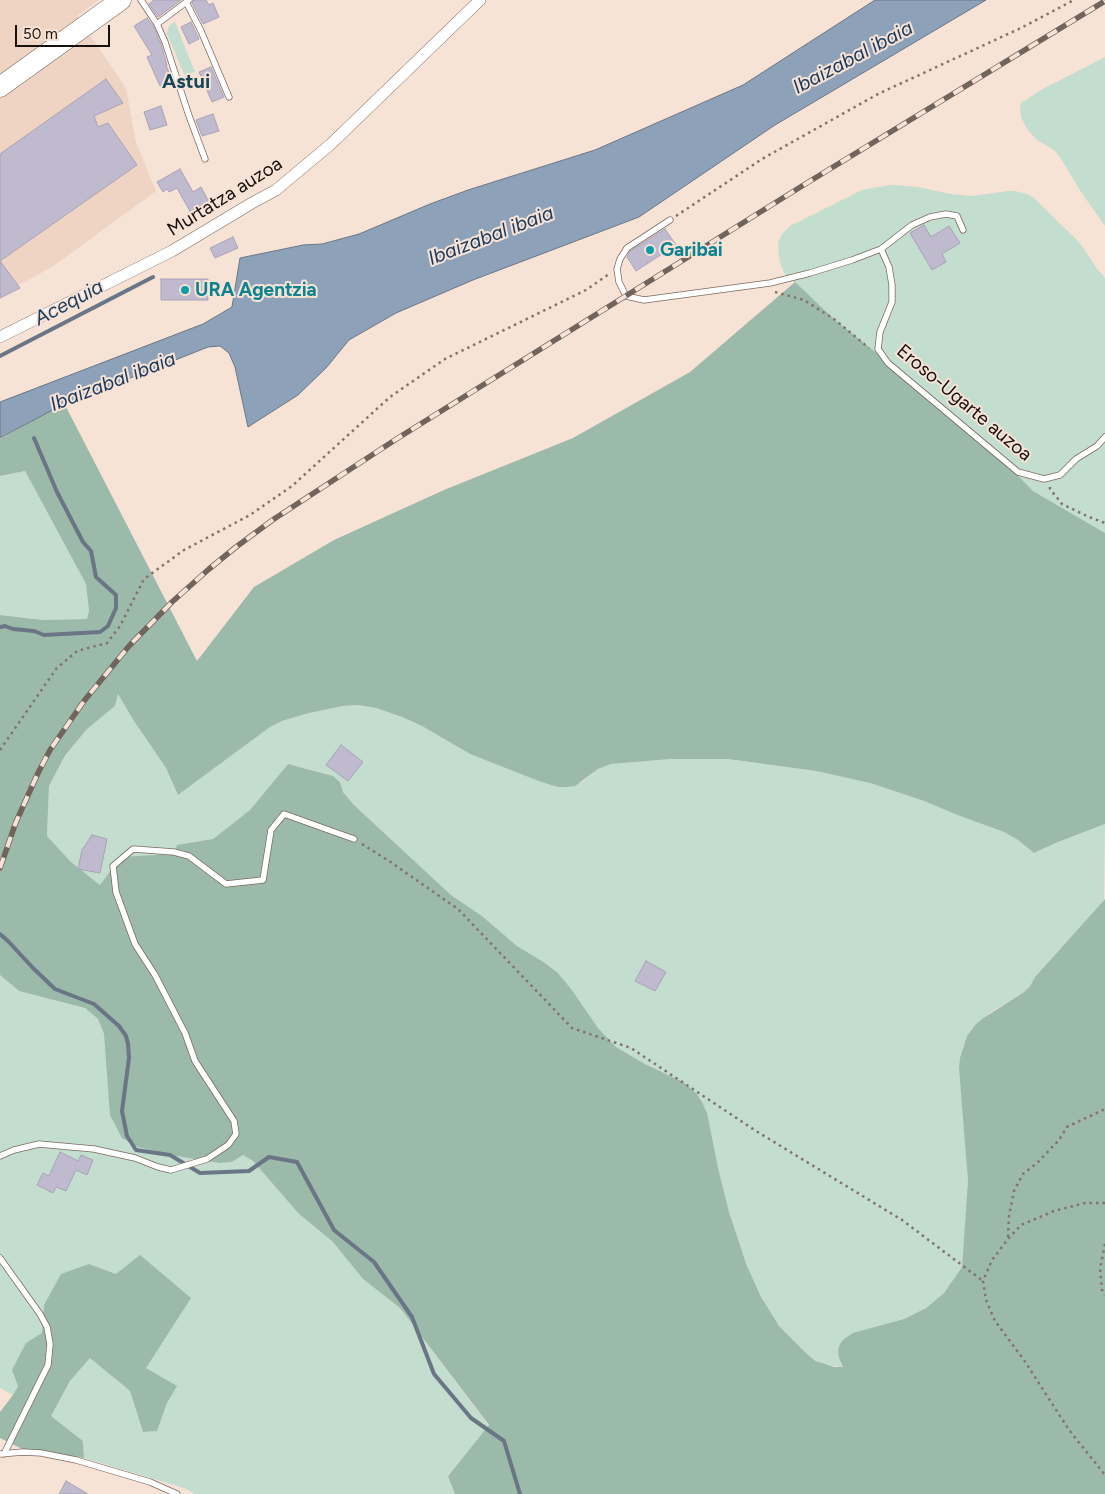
<!DOCTYPE html>
<html>
<head>
<meta charset="utf-8">
<style>
  body { margin:0 }
  #map { position:relative; width:1105px; height:1494px; overflow:hidden; background:#f7e2d6; font-family:Figtree,sans-serif }
  canvas { display:block }
  .scale { position:absolute; left:15px; top:25px; width:95px; height:22px; box-sizing:border-box; border:2px solid #17100c; border-top:0; padding-left:6px; font-size:15px; line-height:18px; white-space:nowrap; color:#17100c; -webkit-text-stroke:4px #f7e2d6; paint-order:stroke }
</style>
</head>
<body>
<div id="map">
<canvas width="1105" height="1494"></canvas>
<div class="scale">50 m</div>
</div>
<script>
const context = document.querySelector('canvas').getContext('2d');
context.lineJoin = 'round';
function fill(path, color) { context.fillStyle = color; context.fill(path, 'evenodd'); }
const toPath = rows => new Path2D(rows.map(r => 'M' + r).join(''));
function stroke(path, color, width, dash) { context.strokeStyle = color; context.lineWidth = width; context.lineCap = dash ? 'butt' : 'round'; context.setLineDash(dash || []); context.stroke(path); }
function label(font, color, halo, rows, align = 'center') {
  context.font = font + ' Figtree,sans-serif'; context.lineWidth = 4; context.setLineDash([]); context.textBaseline = 'middle'; context.strokeStyle = halo; context.fillStyle = color; for (const [text, x, y, turn = 0] of rows) {
    context.save(); context.translate(x, y); context.rotate((+turn || 0) * Math.PI / 180); context.textAlign = isNaN(turn) ? turn : align; if (halo) context.strokeText(text, 0, 0); context.fillText(text, 0, 0); context.restore();
  }
}
const built = toPath([
  [0,0,99,0,77,16,126,88,136,142,156,191,52,267,0,295]
]);
const green = toPath([
  [175,22,195,72,185,76,167,34,168,29,170,25],
  [1105,57,1105,226,1081,192,1060,157,1054,150,1037,140,1027,129,1021,117,1020,108,1021,103,1041,90],
  [892,185,918,187,950,194,972,196,1008,191,1015,191,1027,194,1034,198,1079,242,1098,270,1105,278,1105,533,1033,491,998,455,924,391,834,319,784,273,779,259,778,243,782,234,790,226,862,190,872,188],
  [25,471,86,584,89,611,87,619,43,620,0,615,0,476],
  [118,693,134,721,166,768,178,795,270,727,282,721,309,713,343,706,358,705,376,708,402,717,422,726,470,754,541,782,558,787,582,782,598,769,611,764,671,759,728,759,816,771,870,783,924,801,960,816,1004,832,1018,840,1034,853,1058,842,1105,824,1104,900,1035,977,1030,986,1024,992,991,1012,975,1025,970,1031,963,1047,959,1069,966,1151,968,1181,967,1203,962,1267,944,1293,926,1308,904,1319,884,1325,839,1358,843,1367,824,1365,808,1355,779,1326,771,1315,752,1280,729,1212,718,1168,683,1082,645,1064,616,1047,598,1028,558,973,545,963,517,946,482,916,451,895,354,805,343,792,340,782,333,776,288,764,250,810,213,839,178,845,174,854,100,885,71,862,47,836,49,786,65,757,87,729,115,706],
  [0,975,19,991,85,1008,98,1019,104,1034,138,1147,176,1156,220,1163,232,1162,243,1155,253,1161,299,1214,332,1241,363,1279,400,1308,489,1426,448,1475,455,1494,194,1494,187,1489,84,1458,83,1441,51,1416,70,1381,90,1358,130,1391,143,1432,157,1431,167,1403,176,1386,146,1368,116,1274,89,1264,44,1305,42,1333,26,1344,18,1385,13,1395,0,1388]
]);
const forest = toPath([
  [795,282,834,319,924,391,998,455,1033,491,1105,533,1105,824,1058,842,1034,853,1018,840,1004,832,960,816,924,801,870,783,816,771,728,759,671,759,611,764,598,769,575,786,566,787,558,787,541,782,470,754,422,726,402,717,376,708,358,705,343,706,309,713,282,721,270,727,178,795,166,768,134,721,118,694,115,706,87,729,65,756,49,786,47,836,71,862,100,885,121,857,174,854,177,845,213,839,250,810,288,764,333,776,340,782,343,792,354,805,451,895,482,916,517,946,545,963,558,973,571,989,598,1028,616,1047,645,1064,683,1082,696,1093,702,1102,707,1113,718,1168,729,1212,747,1266,761,1297,779,1326,808,1355,816,1361,834,1367,843,1367,839,1358,838,1350,840,1344,844,1339,853,1333,904,1319,926,1308,944,1293,962,1267,968,1181,959,1069,960,1058,967,1036,975,1025,982,1019,1024,992,1030,986,1035,977,1105,899,1105,1494,455,1494,448,1476,489,1425,400,1308,363,1279,332,1241,299,1214,253,1161,243,1155,232,1162,220,1163,176,1156,138,1147,122,1138,110,1115,104,1034,98,1019,85,1008,19,991,0,975,0,615,43,620,87,619,89,611,86,584,25,471,0,476,0,439,64,403,197,661,254,587,334,540,444,490,573,438,690,372],
  [140,1255,191,1298,146,1368,177,1386,167,1403,157,1431,143,1432,130,1391,90,1358,70,1381,51,1416,83,1441,84,1458,22,1449,0,1438,0,1412,13,1395,18,1386,12,1370,26,1343,42,1333,44,1305,61,1274,89,1264,116,1274]
]);
const water = toPath([
  [875,0,986,0,775,125,639,217,473,280,396,313,349,340,326,368,298,395,248,427,235,367,229,353,220,346,208,347,60,406,0,438,0,402,203,324,232,307,240,258,303,245,322,244,359,234,430,204,468,190,595,150,743,85,875,0]
]);
const stream = toPath([
  [0,356,153,277],
  [0,627,5,626,13,629,34,631,44,635,100,632,108,626,116,608,116,595,96,577,91,551,83,542,57,492,34,438],
  [0,934,8,941,33,968,55,989,94,1004,119,1026,126,1036,128,1044,129,1058,122,1111,127,1136,136,1150,170,1155,200,1173,249,1171,269,1157,297,1162,334,1230,374,1262,412,1317,434,1374,471,1418,504,1441,520,1494]
]);
const building = toPath([
  [154,0,181,0,158,17,149,4,154,0],
  [194,0,206,0,209,5,213,3,219,17,203,24,192,3,194,0],
  [147,18,153,26,161,44,167,65,166,65,172,80,160,86,147,57,152,55,134,26,147,18],
  [191,22,199,39,189,44,181,27,191,22],
  [211,67,224,97,212,102,199,72,211,67],
  [106,79,123,103,94,116,98,127,108,123,137,165,0,261,20,288,0,298,0,154,106,79],
  [161,106,167,125,150,130,144,112,161,106],
  [213,114,219,131,202,136,196,120,213,114],
  [180,169,193,192,201,187,210,204,192,215,177,188,169,192,167,189,163,192,157,182,180,169],
  [924,225,931,237,949,226,960,243,942,254,946,262,932,270,910,233,924,225],
  [665,229,676,245,636,271,627,257,630,251,665,229],
  [233,237,238,248,215,258,210,248,233,237],
  [161,279,208,279,208,300,161,300,161,279],
  [341,745,363,762,348,781,326,765,341,745],
  [92,835,107,839,100,873,78,869,82,850,92,835],
  [646,961,666,972,655,991,635,981,646,961],
  [60,1152,78,1161,81,1155,93,1160,87,1175,76,1170,66,1191,56,1187,53,1193,37,1185,43,1173,49,1176,60,1152],
  [66,1481,88,1494,59,1494,66,1481]
]);
const path = toPath([
  [676,216,762,159,878,94,1021,28,1074,0],
  [775,292,804,300,834,319,869,348],
  [1050,487,1050,489,1062,504,1089,517,1105,523],
  [0,750,56,669,77,651,107,643,120,626,144,579,184,550,250,515,292,486,390,397,445,359,586,290,609,274],
  [362,844,389,861,458,909,572,1028,631,1048,756,1131,902,1220,983,1281],
  [1105,1203,1085,1203,1054,1211,1021,1225,1008,1239,992,1260,983,1281,986,1300,995,1321,1024,1360,1069,1430,1105,1475],
  [1008,1237,1009,1216,1014,1191,1023,1174,1037,1163,1059,1140,1067,1127,1105,1109],
  [1105,1244,1100,1269,1102,1290,1105,1295]
]);
const lane = toPath([
  [141,0,157,24,165,42,188,113,205,159],
  [186,2,201,31,229,97],
  [157,24,189,0],
  [670,220,627,248,620,259,617,269,619,282,626,296,644,300,770,283,810,273,852,260,881,249],
  [963,230,957,216,946,214,930,217,912,225,881,249,889,267,892,285,892,302,880,332,878,349,888,363,1018,472,1044,479,1060,475,1076,459,1097,446,1105,437],
  [0,1156,14,1150,39,1144,94,1149,135,1158,158,1167,171,1170,207,1159,228,1145,236,1134,234,1121,195,1061,185,1033,155,975,135,944,116,892,113,866,133,849,174,852,189,856,226,884,263,880,271,830,284,814,354,839],
  [0,1258,40,1314,47,1327,50,1344,48,1365,4,1454],
  [0,1454,23,1452,41,1453,76,1460,150,1482,177,1494]
]);
const street = toPath([
  [0,337,172,251,252,203,276,190,331,144,480,0]
]);
const highway = toPath([
  [0,87,121,0]
]);
const rail = toPath([
  [0,868,16,822,38,773,50,750,84,701,129,646,172,602,209,569,236,547,274,519,398,438,802,186,1105,1]
]);
const markers = [
  [650,250,5,"#0f9aa8"],
  [185,290,5,"#0f9aa8"]
];
const streetNames = [
  ["Murtatza auzoa",225,197,-32],
  ["Eroso-Ugarte auzoa",964,403,40]
];
const cultureNames = [
  ["Garibai",660,250],
  ["URA Agentzia",195,290]
];
const waterNames = [
  ["Ibaizabal ibaia",853,58,-28],
  ["Ibaizabal ibaia",491,236,-21],
  ["Acequia",69,303,-28],
  ["Ibaizabal ibaia",113,382,-21]
];
const neighbourhoodNames = [
  ["Astui",186,82]
];
fill(built, '#f0d4c3');
fill(green, '#c3ddcf');
fill(forest, '#9bbaaa');
fill(water, '#8da2b9');
stroke(water, '#6a7685', 1);
stroke(stream, '#6a7685', 4);
fill(building, '#bfbace');
stroke(building, '#a8a3b7', 1);
stroke(lane, '#7b695e', 7);
stroke(street, '#7b695e', 12);
stroke(highway, '#7b695e', 21);
stroke(path, '#82746c', 2.5, [2.5, 4]);
stroke(lane, '#fff', 5.5);
stroke(street, '#fff', 11);
stroke(highway, '#fff', 20);
stroke(rail, '#71645d', 5.5);
stroke(rail, '#f7e2d6', 4, [11]);
for (const [x, y, r, color] of markers) { const dot = new Path2D(); dot.arc(x, y, r, 0, 2 * Math.PI); context.fillStyle = color; context.fill(dot); stroke(dot, '#f7e2d6', 2); }
label('19px', '#17100c', '#f7e2d6', streetNames);
label('bold 19px', '#0d838f', '#f7e2d6', cultureNames, 'left');
label('italic 20px', '#193a5c', '#f7e2d6', waterNames);
label('bold 20px', '#154759', '#f7e2d6', neighbourhoodNames);
</script>
</body>
</html>
